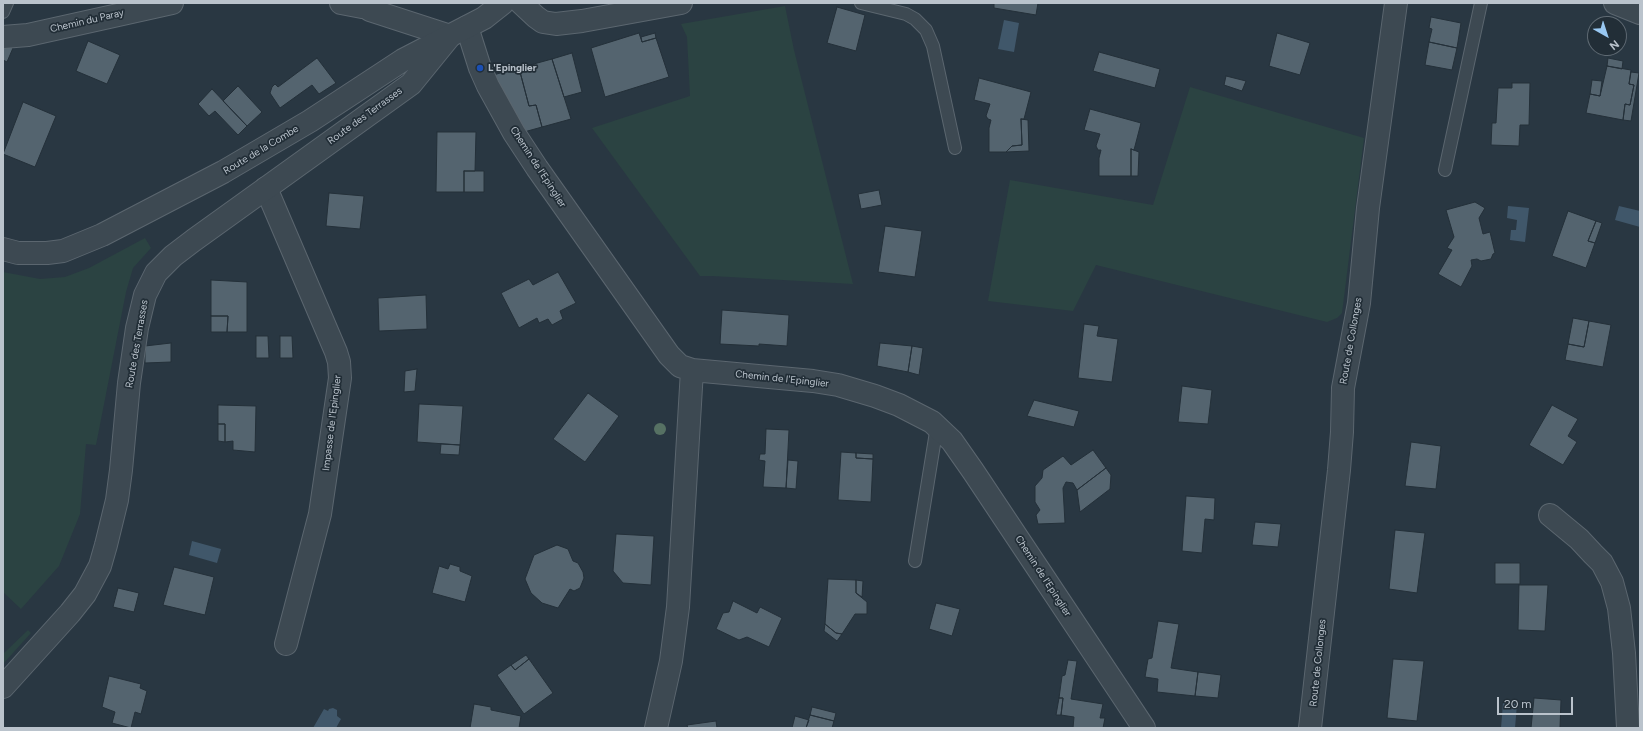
<!DOCTYPE html>
<html>
<head>
<meta charset="utf-8">
<style>
  body { margin:0 }
  #map { position:relative; width:1643px; height:731px; overflow:hidden; background:#293742; font-family:Figtree,sans-serif }
  canvas { display:block }
  .frame { position:absolute; inset:0; border:4px solid #bac3cc; pointer-events:none }
  .north { position:absolute; left:1587px; top:16px; width:40px; height:40px; box-sizing:border-box; background:#222e37; border:1px solid #5f6a73; border-radius:50%; rotate:141deg; font-size:11px; font-weight:700; line-height:16px; text-align:center; color:#bac3cc }
  .north::after { content:''; display:block; margin:auto; width:14px; height:18px; background:#99c8f2; clip-path:polygon(50% 0,100% 100%,50% 72%,0 100%) }
  .scale { position:absolute; left:1497px; top:697px; width:76px; height:18px; box-sizing:border-box; border:2px solid #bac3cc; border-top:0; padding-left:5px; font-size:12px; line-height:14px; white-space:nowrap; color:#bac3cc; -webkit-text-stroke:3px #222e37; paint-order:stroke }
</style>
</head>
<body>
<div id="map">
<canvas width="1643" height="731"></canvas>
<div class="frame"></div>
<div class="north">N</div>
<div class="scale">20 m</div>
</div>
<script>
const context = document.querySelector('canvas').getContext('2d');
context.lineJoin = 'round';
function fill(path, color) { context.fillStyle = color; context.fill(path, 'evenodd'); }
const toPath = rows => new Path2D(rows.map(r => 'M' + r).join(''));
function stroke(path, color, width, dash) { context.strokeStyle = color; context.lineWidth = width; context.lineCap = dash ? 'butt' : 'round'; context.setLineDash(dash || []); context.stroke(path); }
function label(font, color, halo, rows, align = 'center') {
  context.font = font + ' Figtree,sans-serif'; context.lineWidth = 3.5; context.setLineDash([]); context.textBaseline = 'middle'; context.strokeStyle = halo; context.fillStyle = color; for (const [text, x, y, turn = 0] of rows) {
    context.save(); context.translate(x, y); context.rotate((+turn || 0) * Math.PI / 180); context.textAlign = isNaN(turn) ? turn : align; if (halo) context.strokeText(text, 0, 0); context.fillText(text, 0, 0); context.restore();
  }
}
const green = toPath([
  [785,6,794,50,853,284,712,276,700,276,592,128,690,96,687,37,681,24],
  [1190,87,1364,138,1342,313,1337,318,1327,322,1096,265,1073,311,988,301,1010,180,1153,205],
  [145,238,151,248,133,268,126,292,96,445,86,444,80,514,59,566,21,609,3,592,3,272,40,279,65,277,89,268],
  [28,630,31,633,3,664,3,654]
]);
const water = toPath([
  [1004,20,1019,23,1014,52,998,49],
  [1508,206,1529,208,1525,242,1510,240,1511,230,1516,230,1517,220,1507,218],
  [1619,206,1640,211,1640,227,1615,220],
  [192,541,221,549,217,563,189,555],
  [1503,703,1517,704,1515,728,1501,728],
  [333,708,337,710,337,716,341,719,336,728,313,728,324,709,328,711,329,709]
]);
const building = toPath([
  [994,3,1038,3,1036,15,994,8,994,3],
  [837,7,865,15,856,51,827,43,837,7],
  [1431,17,1461,23,1457,48,1429,42,1432,29,1429,28,1431,17],
  [639,33,642,42,656,38,669,77,605,97,591,48,639,33],
  [655,33,656,38,642,42,641,37,655,33],
  [1277,33,1310,43,1300,75,1269,66,1277,33],
  [88,41,120,55,107,84,76,71,88,41],
  [1429,42,1457,48,1452,70,1425,65,1429,42],
  [3,45,13,48,7,62,3,60,3,45],
  [1099,52,1160,69,1155,88,1093,71,1099,52],
  [572,53,582,92,564,97,552,59,572,53],
  [317,58,336,83,319,94,312,85,280,108,270,93,272,87,275,84,278,87,317,58],
  [1608,58,1623,61,1622,69,1607,66,1608,58],
  [552,59,571,119,542,127,536,105,529,106,519,68,552,59],
  [1607,66,1631,70,1629,84,1634,85,1630,105,1625,104,1623,120,1586,113,1590,94,1600,96,1607,66],
  [519,68,529,106,536,105,542,127,524,132,493,75,519,68],
  [1631,72,1639,73,1631,121,1623,120,1625,104,1630,105,1634,85,1629,84,1631,72],
  [1226,76,1246,81,1242,91,1224,85,1226,76],
  [979,78,1031,92,1024,119,1021,119,1022,145,1012,146,1006,152,989,152,989,128,991,120,988,119,986,116,990,104,974,100,979,78],
  [1592,80,1602,81,1600,96,1590,94,1592,80],
  [1512,83,1530,83,1529,125,1520,125,1519,146,1491,145,1492,123,1496,123,1498,88,1512,88,1512,83],
  [238,86,262,112,247,126,223,101,238,86],
  [212,89,247,126,238,135,215,111,209,116,198,104,212,89],
  [23,102,56,116,35,167,3,154,23,102],
  [1090,109,1141,123,1134,150,1131,149,1131,176,1099,176,1099,158,1101,150,1098,150,1096,146,1100,134,1084,130,1090,109],
  [1021,119,1028,120,1029,151,1006,152,1012,146,1022,145,1021,119],
  [437,132,476,132,475,171,464,171,464,192,436,192,437,132],
  [1131,149,1139,152,1138,176,1131,176,1131,149],
  [464,171,484,171,484,192,464,192,464,171],
  [879,190,882,205,861,209,858,194,879,190],
  [329,193,364,196,360,229,326,226,329,193],
  [1475,202,1485,208,1479,218,1483,234,1490,232,1495,253,1493,254,1491,259,1481,261,1477,259,1471,260,1472,266,1461,287,1438,274,1452,250,1447,248,1454,237,1446,210,1475,202],
  [1568,211,1596,221,1588,241,1595,243,1586,268,1552,256,1568,211],
  [1596,221,1602,223,1595,243,1588,241,1596,221],
  [885,226,922,231,915,277,878,272,885,226],
  [558,272,576,303,560,311,563,319,552,325,548,319,539,323,537,318,519,328,501,293,529,279,533,285,558,272],
  [211,280,247,282,247,332,227,332,228,316,211,316,211,280],
  [426,295,427,329,379,331,378,298,426,295],
  [722,310,789,315,787,346,759,344,759,346,720,344,722,310],
  [211,316,228,316,227,332,211,332,211,316],
  [1573,318,1589,321,1584,347,1568,344,1573,318],
  [1589,321,1611,325,1603,367,1565,360,1568,344,1584,347,1589,321],
  [1084,324,1099,326,1097,336,1118,339,1112,382,1078,378,1084,324],
  [256,336,268,336,269,358,256,358,256,336],
  [280,336,292,336,293,358,280,358,280,336],
  [171,343,171,362,145,363,145,346,171,343],
  [880,343,912,346,908,372,877,366,880,343],
  [912,346,923,348,919,375,908,372,912,346],
  [417,369,415,391,404,392,405,371,417,369],
  [1182,386,1212,390,1208,424,1178,422,1182,386],
  [588,393,619,416,585,462,553,439,588,393],
  [1034,400,1079,411,1074,427,1027,416,1034,400],
  [419,404,463,406,460,445,417,442,419,404],
  [218,405,256,406,255,452,233,450,233,441,225,442,225,424,218,424,218,405],
  [1552,405,1578,419,1568,436,1577,442,1563,465,1529,445,1552,405],
  [218,424,225,424,225,442,218,441,218,424],
  [766,429,789,430,786,488,763,487,765,461,759,460,760,454,765,454,766,429],
  [1411,442,1441,446,1436,489,1405,486,1411,442],
  [441,444,460,445,459,455,440,454,441,444],
  [1093,450,1106,468,1077,490,1073,483,1066,482,1063,488,1065,523,1038,524,1036,515,1040,510,1035,502,1035,486,1042,478,1043,470,1063,456,1071,465,1093,450],
  [841,452,856,453,856,458,873,459,871,502,838,500,841,452],
  [856,453,873,454,873,459,856,458,856,453],
  [788,460,798,461,796,489,786,488,788,460],
  [1106,468,1111,475,1110,489,1080,512,1077,490,1106,468],
  [1186,496,1215,498,1214,520,1205,519,1202,553,1182,551,1186,496],
  [1255,522,1281,524,1278,547,1252,545,1255,522],
  [1395,530,1425,533,1417,593,1389,589,1395,530],
  [616,534,654,536,651,585,623,583,613,571,616,534],
  [557,545,568,549,573,561,578,563,583,572,584,578,580,588,574,591,570,589,558,608,542,603,531,593,525,579,534,555,557,545],
  [1495,563,1520,563,1520,584,1495,584,1495,563],
  [450,564,460,567,460,571,472,576,465,602,432,593,439,566,448,569,450,564],
  [174,567,214,577,205,615,163,605,174,567],
  [828,579,856,580,856,593,867,602,867,614,855,614,842,634,836,633,825,624,828,579],
  [856,580,863,581,862,597,856,593,856,580],
  [1519,585,1548,585,1545,631,1518,630,1519,585],
  [118,588,139,593,134,612,113,607,118,588],
  [733,601,757,613,760,607,782,618,769,647,747,637,739,640,716,629,723,613,729,612,733,601],
  [936,603,960,609,952,636,929,629,936,603],
  [1158,621,1179,624,1171,668,1198,672,1195,696,1157,692,1158,679,1145,677,1148,659,1152,658,1158,621],
  [825,624,836,633,842,634,837,641,824,631,825,624],
  [526,655,529,659,515,670,511,665,526,655],
  [529,659,553,693,524,714,497,675,511,665,515,670,529,659],
  [1393,659,1424,661,1417,721,1387,718,1393,659],
  [1068,660,1077,661,1071,699,1103,704,1100,718,1105,718,1103,728,1073,728,1074,717,1061,715,1063,698,1059,698,1062,676,1065,675,1068,660],
  [1198,672,1221,675,1218,698,1195,696,1198,672],
  [109,676,141,684,140,688,147,691,141,714,135,712,131,728,112,723,115,712,102,707,109,676],
  [1059,698,1063,698,1061,715,1056,715,1059,698],
  [1534,698,1561,700,1560,728,1531,728,1534,698],
  [474,704,491,707,491,710,521,716,519,728,470,728,474,704],
  [812,707,836,713,834,721,810,715,812,707],
  [810,715,834,721,832,728,806,728,810,715],
  [795,716,809,720,806,728,792,728,795,716],
  [716,721,717,728,688,728,687,725,716,721]
]);
const service = toPath([
  [861,3,906,14,915,19,926,30,933,46,955,148],
  [3,12,7,3],
  [1445,170,1481,3],
  [915,561,937,426]
]);
const minor = toPath([
  [341,3,362,7],
  [370,10,450,36],
  [467,27,480,68,488,86,514,133,537,168,669,355,680,366,692,370,813,381,838,385,875,396,899,405,932,422,952,441,973,471,1144,728],
  [3,37,28,35,172,3],
  [266,188,336,352,339,362,340,378,320,514,286,644],
  [1550,515,1579,539,1593,554,1602,563,1612,582,1619,608,1624,653,1628,728],
  [656,728,671,661,678,607,692,370],
  [1310,728,1339,470,1342,432,1343,388,1359,303,1368,208,1396,3]
]);
const tertiary = toPath([
  [521,3,536,17,543,22,556,24,582,21,681,3],
  [1615,3,1640,13],
  [3,249,18,253,47,253,63,251,102,235,223,172,310,121,403,60,484,18,503,3],
  [3,687,70,613,85,594,100,566,106,545,117,500,121,470,129,383,137,328,145,295,156,273,173,256,194,240,411,84,450,36]
]);
const trees = [
  [660,429]
];
const markers = [
  [480,68,4,"#1a4fb4"]
];
const streetNames = [
  ["Chemin du Paray",87,21,-13],
  ["Route des Terrasses",365,116,-36],
  ["Route de la Combe",261,150,-31],
  ["Chemin de l'Epinglier",538,167,57],
  ["Route de Collonges",1351,341,-80],
  ["Route des Terrasses",137,344,-80],
  ["Chemin de l'Epinglier",782,379,6],
  ["Impasse de l'Epinglier",332,423,-83],
  ["Chemin de l'Epinglier",1043,576,57],
  ["Route de Collonges",1318,663,-84]
];
const poiNames = [
  ["L'Epinglier",488,68]
];
fill(green, '#2b4342');
fill(water, '#40576a');
fill(building, '#54646f');
stroke(building, '#243039', 1);
stroke(service, '#5b666f', 14);
stroke(minor, '#5b666f', 24);
stroke(tertiary, '#5b666f', 24);
stroke(service, '#3d4952', 12);
stroke(minor, '#3d4952', 22);
stroke(tertiary, '#3d4952', 22);
context.fillStyle = '#567163';
for (const [x, y] of trees) { context.beginPath(); context.arc(x, y, 6, 0, 2 * Math.PI); context.fill(); }
for (const [x, y, r, color] of markers) { const dot = new Path2D(); dot.arc(x, y, r, 0, 2 * Math.PI); context.fillStyle = color; context.fill(dot); stroke(dot, '#222e37', 1.5); }
label('10px', '#bac3cc', '#222e37', streetNames);
label('bold 10px', '#bac3cc', '#222e37', poiNames, 'left');
</script>
</body>
</html>
